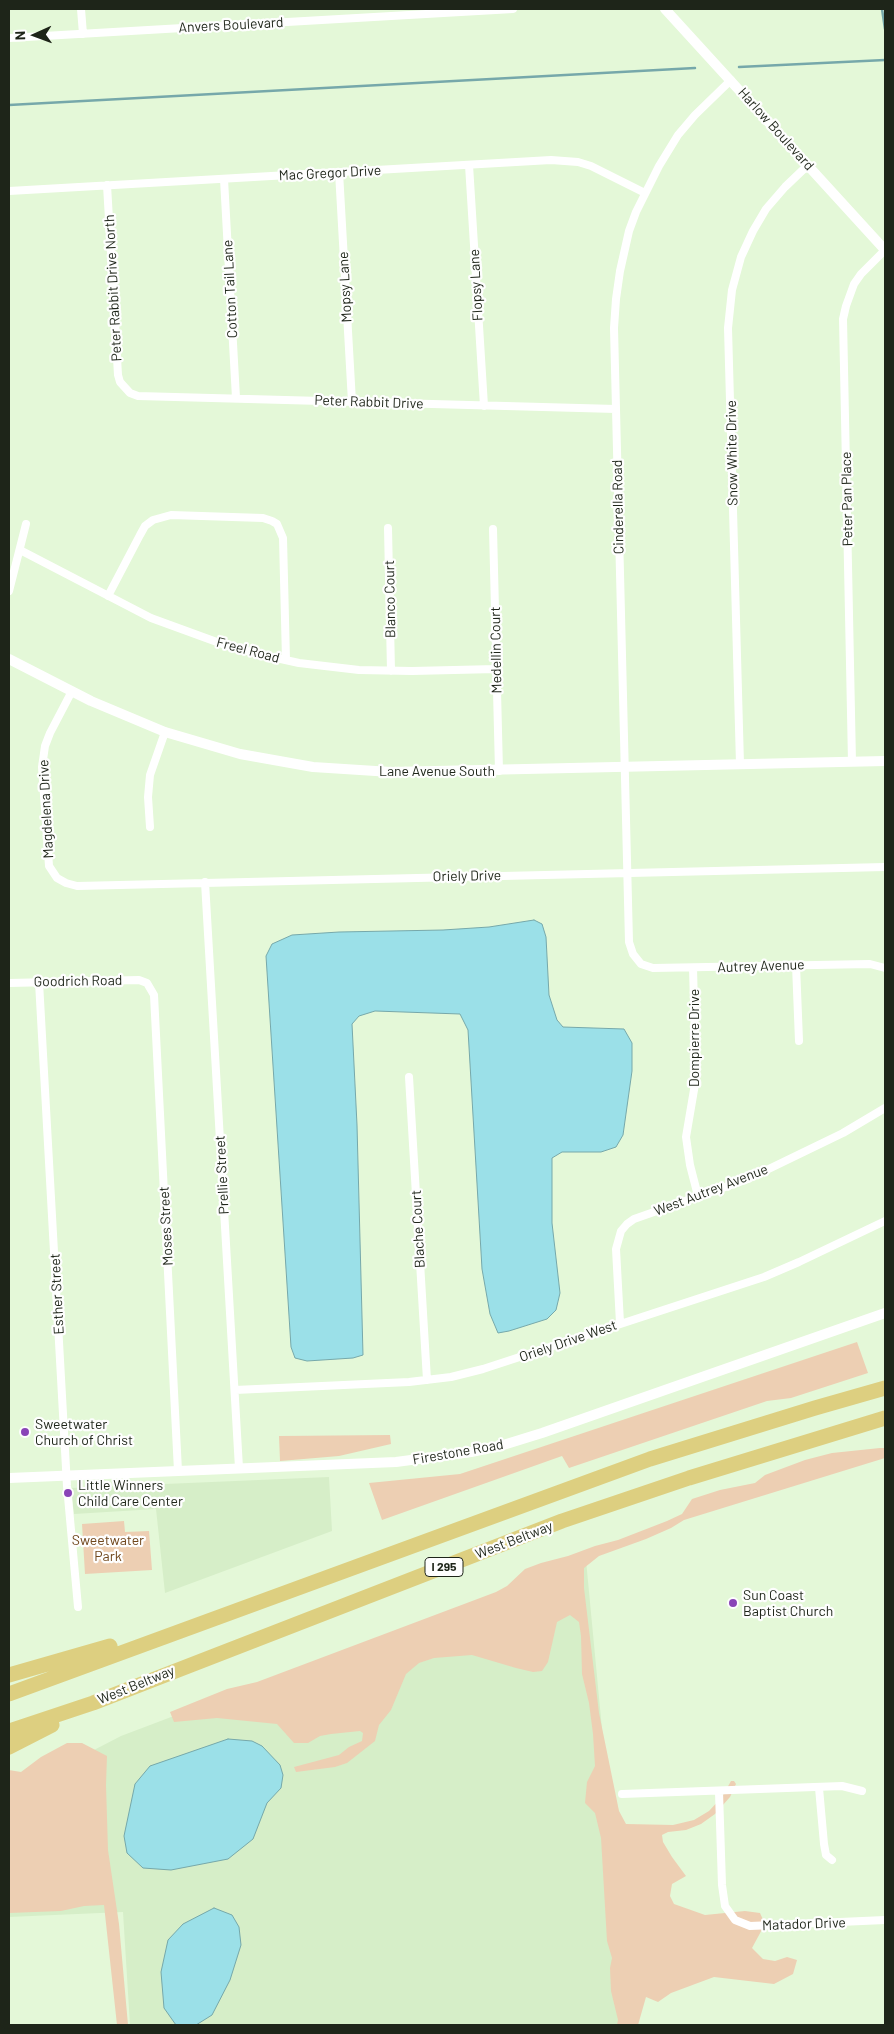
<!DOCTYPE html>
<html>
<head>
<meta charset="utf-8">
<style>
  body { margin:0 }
  #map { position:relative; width:894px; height:2034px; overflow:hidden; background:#e4f8d8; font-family:Barlow,sans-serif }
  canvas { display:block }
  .frame { position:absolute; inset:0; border:10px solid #1e2519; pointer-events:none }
  .north { position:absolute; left:10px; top:10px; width:50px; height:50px; -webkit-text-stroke:4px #fefefe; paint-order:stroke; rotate:268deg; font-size:14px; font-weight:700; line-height:20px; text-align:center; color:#1e2519 }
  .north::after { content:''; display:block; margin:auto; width:18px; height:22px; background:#1e2519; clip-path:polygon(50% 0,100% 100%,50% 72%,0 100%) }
</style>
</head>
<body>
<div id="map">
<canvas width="894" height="2034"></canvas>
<div class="frame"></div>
<div class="north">N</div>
</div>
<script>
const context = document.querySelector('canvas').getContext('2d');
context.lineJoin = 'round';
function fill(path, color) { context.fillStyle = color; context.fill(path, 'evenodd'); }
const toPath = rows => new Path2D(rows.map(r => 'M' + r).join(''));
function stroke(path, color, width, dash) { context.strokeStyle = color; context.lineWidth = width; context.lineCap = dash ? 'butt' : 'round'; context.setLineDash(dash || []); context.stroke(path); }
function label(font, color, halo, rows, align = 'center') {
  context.font = font + ' Barlow,sans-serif'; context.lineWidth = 4.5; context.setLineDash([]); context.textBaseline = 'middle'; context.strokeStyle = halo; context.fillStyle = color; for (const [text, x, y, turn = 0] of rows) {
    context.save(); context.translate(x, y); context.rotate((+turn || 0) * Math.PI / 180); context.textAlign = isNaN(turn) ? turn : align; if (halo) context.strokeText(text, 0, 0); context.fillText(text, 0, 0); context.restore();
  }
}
const built = toPath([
  [329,1477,332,1531,165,1593,156,1509,74,1514,71,1488],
  [586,1560,630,2025,130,2025,123,1912,9,1917,9,1794,121,1736]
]);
const green = toPath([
  [857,1342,868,1373,791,1398,767,1401,569,1468,562,1456,382,1520,369,1483,460,1474],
  [390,1435,391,1444,339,1456,280,1461,279,1436],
  [880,1448,885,1448,885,1458,684,1520,671,1528,646,1539,599,1556,584,1568,584,1588,599,1713,619,1811,626,1824,673,1825,694,1820,709,1811,722,1797,731,1781,734,1781,736,1784,730,1797,715,1814,701,1824,686,1830,668,1832,662,1835,663,1842,672,1857,686,1876,672,1884,670,1896,674,1904,705,1915,745,1911,760,1913,765,1924,752,1948,763,1959,775,1961,787,1957,797,1960,793,1974,774,1984,714,1977,671,1993,658,2002,646,1997,638,2025,617,2025,618,2020,611,1991,610,1968,612,1958,607,1941,601,1838,595,1813,585,1803,587,1782,595,1766,593,1734,589,1703,582,1674,581,1636,579,1622,570,1615,557,1622,548,1662,542,1671,533,1672,516,1668,472,1655,434,1658,419,1663,406,1674,391,1710,379,1725,375,1741,347,1763,335,1767,296,1772,294,1767,339,1755,349,1747,362,1741,363,1733,360,1731,331,1734,320,1736,308,1743,294,1743,277,1724,217,1718,174,1722,170,1712,227,1689,257,1682,496,1592,507,1586,525,1569,541,1563,568,1556,595,1546,618,1540,667,1521,682,1514,692,1499,720,1490,755,1483,765,1475,805,1460,832,1453],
  [124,1521,125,1532,149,1531,152,1570,85,1574,82,1524],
  [67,1743,82,1743,107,1756,106,1785,108,1850,119,1924,128,2025,117,2025,104,1905,84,1906,61,1911,9,1913,9,1770,21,1772,41,1757]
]);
const water = toPath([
  [534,920,542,924,546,937,549,995,557,1020,563,1027,624,1029,632,1043,632,1071,623,1135,616,1147,601,1152,562,1152,552,1158,552,1223,560,1293,556,1310,547,1319,509,1331,498,1333,490,1314,482,1269,468,1030,460,1014,375,1011,359,1016,352,1024,357,1125,363,1355,353,1358,307,1361,295,1358,291,1347,266,956,272,944,292,935,339,932,443,930,489,927,534,920],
  [228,1739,252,1741,262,1746,280,1765,283,1775,281,1788,267,1803,253,1839,228,1859,171,1870,143,1868,127,1853,124,1836,135,1784,150,1766,228,1739],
  [214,1908,232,1915,239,1927,241,1945,230,1980,212,2015,196,2025,176,2025,164,2008,161,1972,168,1940,183,1924,214,1908]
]);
const stream = toPath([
  [882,9,885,29],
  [739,67,885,60],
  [9,105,695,68]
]);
const minor = toPath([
  [81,9,83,34],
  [9,38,513,9],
  [731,80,695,115,678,135,659,166,636,212,629,231,620,271,616,299,614,328,616,409,629,942,633,954,641,964,653,968,870,964,885,968],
  [469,165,484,406],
  [339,172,352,402],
  [224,179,236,398],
  [107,185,118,375,120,382,130,393,138,396,616,409],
  [9,191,551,160,578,162,591,166,645,193],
  [388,528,391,671],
  [493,529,499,771],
  [20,550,151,618,225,645,258,654,299,663,359,670,412,671,496,669],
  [9,591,26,524],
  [108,596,140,535,145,526,153,520,171,515,263,518,272,521,277,524,283,538,286,660],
  [72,691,50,733,45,746,42,767,49,866,57,878,66,883,77,886,885,867],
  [852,762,843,319,846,306,854,284,861,274,885,250],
  [740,764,728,328,732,290,741,257,753,231,766,209,785,187,808,165],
  [150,827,148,797,150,775,165,732],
  [205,882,239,1468],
  [796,965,799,1041],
  [693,968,696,1078,686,1137,690,1165,698,1196],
  [39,982,67,1486,78,1607],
  [9,983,139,980,147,983,154,995,178,1471],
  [409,1077,427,1380],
  [620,1323,616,1249,621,1231,627,1224,634,1219,748,1179,843,1133,885,1108],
  [235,1390,409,1382,451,1377,483,1369,764,1277,799,1262,885,1221],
  [819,1788,824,1844,826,1855,832,1860],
  [719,1792,722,1885,725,1906,735,1920,750,1926,885,1920],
  [622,1794,842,1786,862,1791]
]);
const tertiary = toPath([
  [665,9,885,250],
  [9,659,91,701,165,732,240,754,313,767,391,772,885,761],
  [9,1478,396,1462,471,1452,500,1446,542,1433,885,1313]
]);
const motorway = toPath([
  [9,1675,110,1646],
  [9,1694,650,1459,815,1408,885,1388],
  [9,1731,93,1703,562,1521,689,1478,885,1418],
  [9,1747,52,1725]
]);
const markers = [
  [25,1432,5,"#8944b7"],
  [68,1493,5,"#8944b7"],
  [733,1603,5,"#8944b7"]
];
const shields = [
  [444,1567,38]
];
const shieldNames = [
  ["I 295",444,1567]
];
const streetNames = [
  ["Anvers Boulevard",231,25,-3],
  ["Harlow Boulevard",776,129,48],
  ["Mac Gregor Drive",330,173,-3],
  ["Flopsy Lane",476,285,-93],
  ["Mopsy Lane",345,287,-93],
  ["Peter Rabbit Drive North",113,288,-93],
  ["Cotton Tail Lane",230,289,-93],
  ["Peter Rabbit Drive",369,402,2],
  ["Snow White Drive",732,453,-91],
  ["Peter Pan Place",847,499,-91],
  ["Cinderella Road",618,507,-91],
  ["Blanco Court",390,599,-91],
  ["Freel Road",248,650,15],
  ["Medellin Court",496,650,-91],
  ["Lane Avenue South",437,771],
  ["Magdelena Drive",46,809,-93],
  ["Oriely Drive",467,876,-1],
  ["Autrey Avenue",761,966,-2],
  ["Goodrich Road",78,981,-1],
  ["Dompierre Drive",694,1038,-90],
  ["Prellie Street",222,1175,-93],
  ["West Autrey Avenue",711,1190,-21],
  ["Moses Street",166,1226,-93],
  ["Blache Court",418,1229,-93],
  ["Esther Street",57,1294,-93],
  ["Oriely Drive West",568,1341,-19],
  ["Firestone Road",458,1452,-10],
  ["West Beltway",514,1540,-21],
  ["West Beltway",136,1685,-22],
  ["Matador Drive",804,1924,-2]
];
const poiNames = [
  ["Sweetwater",35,1424],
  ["Church of Christ",35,1440],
  ["Little Winners",78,1485],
  ["Child Care Center",78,1501],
  ["Sun Coast",743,1595],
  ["Baptist Church",743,1611]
];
const parkNames = [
  ["Sweetwater",108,1540],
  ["Park",108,1556]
];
fill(built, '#d6eec8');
fill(green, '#edcfb3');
fill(water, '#9be0e8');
stroke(water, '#76a8aa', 1);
stroke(stream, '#76a8aa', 2.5);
stroke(minor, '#fff', 8);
stroke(tertiary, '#fff', 10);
stroke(motorway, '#ddcf80', 15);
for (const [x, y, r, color] of markers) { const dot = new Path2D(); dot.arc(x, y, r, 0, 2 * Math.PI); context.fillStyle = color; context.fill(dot); stroke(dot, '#fefefe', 2); }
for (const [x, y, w] of shields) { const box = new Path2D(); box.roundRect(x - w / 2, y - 9.5, w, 19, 4); context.fillStyle = '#fefefe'; context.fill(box); stroke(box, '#1e2519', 1); }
label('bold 12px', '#1e2519', null, shieldNames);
label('14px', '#1e2519', '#fefefe', streetNames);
label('14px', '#1e2519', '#fefefe', poiNames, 'left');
label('14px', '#6f461b', '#fefefe', parkNames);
</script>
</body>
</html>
